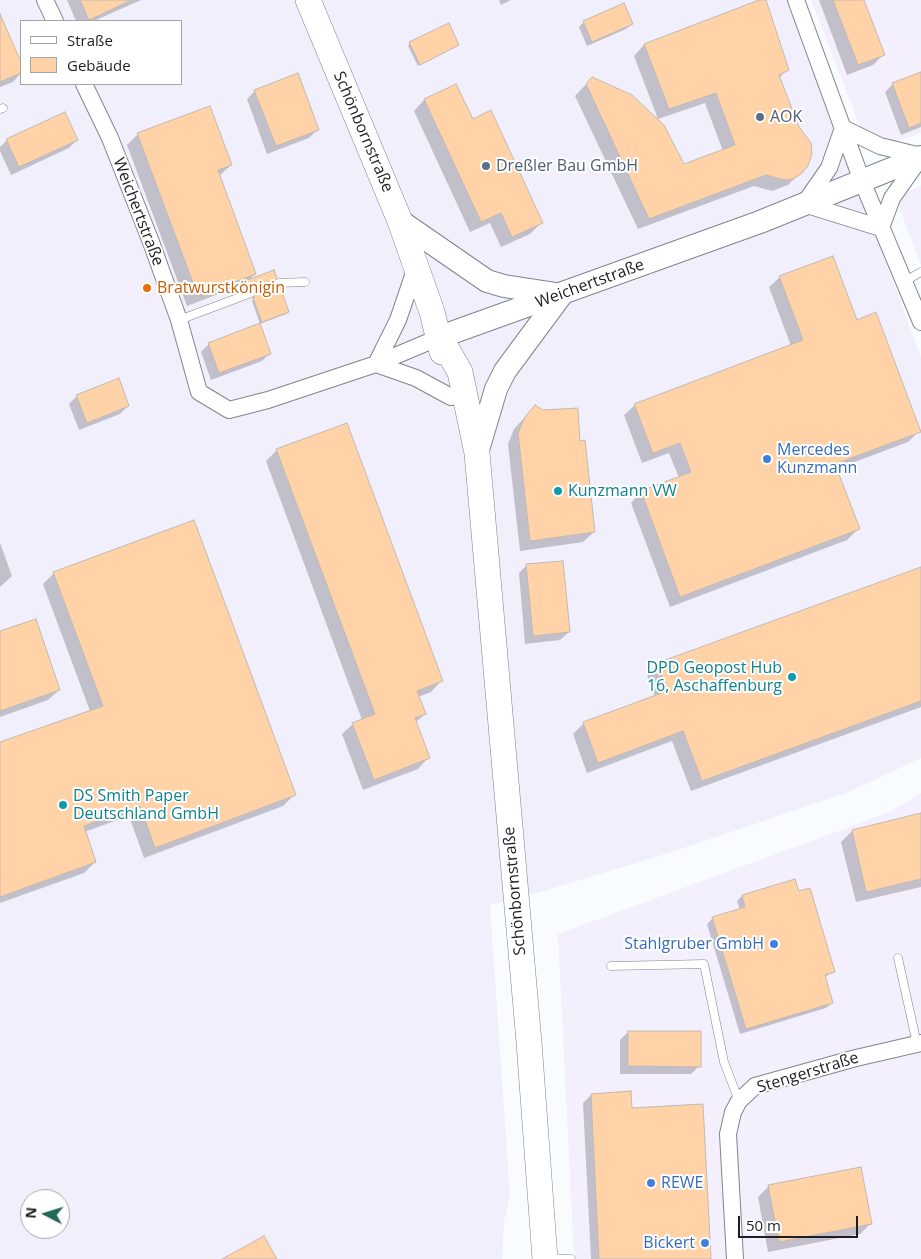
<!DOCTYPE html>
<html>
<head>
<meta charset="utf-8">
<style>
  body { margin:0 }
  #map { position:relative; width:921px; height:1259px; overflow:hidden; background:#f9fcff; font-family:"Open Sans",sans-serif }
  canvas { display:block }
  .legend { position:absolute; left:20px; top:20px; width:162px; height:65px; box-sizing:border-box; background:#fff; border:1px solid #a4a5a7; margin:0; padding:6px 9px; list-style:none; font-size:15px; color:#1c1f22 }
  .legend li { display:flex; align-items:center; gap:10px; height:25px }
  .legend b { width:25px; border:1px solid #a4a5a7 }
  .north { position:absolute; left:20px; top:1189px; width:50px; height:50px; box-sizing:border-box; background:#fff; border:1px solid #a4a5a7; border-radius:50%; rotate:275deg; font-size:14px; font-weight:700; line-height:20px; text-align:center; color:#1c1f22 }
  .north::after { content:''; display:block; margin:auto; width:18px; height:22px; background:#236757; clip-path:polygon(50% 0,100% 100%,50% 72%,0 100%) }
  .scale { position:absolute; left:738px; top:1216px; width:120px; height:22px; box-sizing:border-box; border:2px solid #1c1f22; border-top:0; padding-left:6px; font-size:15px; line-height:18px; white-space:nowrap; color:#1c1f22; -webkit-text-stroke:4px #fff; paint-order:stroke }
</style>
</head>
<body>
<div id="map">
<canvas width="921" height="1259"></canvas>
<ul class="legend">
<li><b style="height:6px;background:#fff"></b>Straße</li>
<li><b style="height:14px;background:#ffd3a7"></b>Gebäude</li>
</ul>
<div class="north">N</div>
<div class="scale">50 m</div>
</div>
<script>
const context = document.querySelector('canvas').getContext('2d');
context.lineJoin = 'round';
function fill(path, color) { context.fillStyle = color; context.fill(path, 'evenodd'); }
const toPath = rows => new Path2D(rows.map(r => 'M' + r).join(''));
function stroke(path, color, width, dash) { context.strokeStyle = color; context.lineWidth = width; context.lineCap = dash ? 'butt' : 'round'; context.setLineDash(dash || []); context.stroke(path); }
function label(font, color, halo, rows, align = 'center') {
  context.font = font + ' "Open Sans",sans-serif'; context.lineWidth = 4; context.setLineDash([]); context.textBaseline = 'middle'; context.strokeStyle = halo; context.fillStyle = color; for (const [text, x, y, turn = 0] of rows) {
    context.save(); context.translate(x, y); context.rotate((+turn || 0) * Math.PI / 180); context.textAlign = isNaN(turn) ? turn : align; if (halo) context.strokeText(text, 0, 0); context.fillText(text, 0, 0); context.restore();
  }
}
const commercial = toPath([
  [811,0,921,0,921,133,870,152],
  [921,186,921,265,895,197],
  [921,793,921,1259,574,1259,558,934,890,812]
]);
const industrial = toPath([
  [0,0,788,0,921,357,921,758,849,792,669,853,511,901,490,905,510,1196,504,1222,502,1259,0,1259],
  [21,21,181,21,181,84,21,84],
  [30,1199,60,1199,60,1229,30,1229]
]);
const shadow = toPath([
  [67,0,141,0,94,21,76,21],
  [499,0,511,0,501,5],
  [762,0,765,0,788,69,779,78,800,173,788,185,772,191,754,186,638,229,575,96,592,78,683,166,723,151,705,103,658,119,634,56,644,45],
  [819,0,863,0,883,55,873,65,847,75],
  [0,17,21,65,21,73,13,82,0,87],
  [584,22,632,24,626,29,587,46,579,27],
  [410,43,458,45,418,66,408,46],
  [921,78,921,127,901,135,885,92,893,84],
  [455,86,473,121,541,223,530,234,501,247,490,223,470,232,414,111,424,100],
  [255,91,317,130,309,138,267,154,247,99],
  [138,134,231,165,220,175,255,274,248,281,272,286,288,312,286,314,260,324,252,301,255,293,247,290,245,284,187,306,127,145],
  [7,140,77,140,69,148,11,175,0,151,0,147],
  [780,277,856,321,919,431,908,442,836,469,858,529,847,540,670,607,631,503,641,492,679,478,669,453,642,463,624,415,635,405,791,346,769,287],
  [209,344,270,353,262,361,211,380,201,352],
  [77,396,128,406,120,414,79,430,69,404],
  [535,406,579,443,594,532,583,542,520,551,508,444,514,429],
  [277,450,441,681,431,692,418,697,425,714,415,723,428,758,418,769,363,790,342,734,353,724,362,720,266,461],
  [0,543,12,576,0,587],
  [527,565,569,632,560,640,525,644,519,573],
  [921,568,921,707,691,791,672,741,587,773,573,734,584,723,655,697,647,675,658,664],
  [54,573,294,795,283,806,144,858,129,816,84,832,95,862,84,873,0,903,0,743,90,711,43,584],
  [0,633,59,690,48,700,0,717],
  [921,815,921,887,856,902,841,842,852,831],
  [742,896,834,971,824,978,832,1003,826,1008,740,1034,707,924,713,918,740,910,737,901],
  [628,1032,699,1066,691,1074,620,1074,620,1040],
  [591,1095,631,1109,710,1259,591,1259,583,1103],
  [769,1186,871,1223,860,1234,768,1252,758,1197]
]);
const building = toPath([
  [80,0,132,0,89,20,80,0],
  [759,0,766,0,789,70,779,75,799,127,811,143,812,154,808,166,801,174,793,179,784,180,766,175,649,219,586,84,592,77,632,95,664,125,684,164,735,145,716,93,669,109,644,44,759,0],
  [833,0,864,0,885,55,858,65,833,0],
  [624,3,633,24,592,42,583,21,624,3],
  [0,14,21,62,21,73,0,82,0,14],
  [449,23,459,45,420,65,409,42,449,23],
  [921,72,921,123,909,128,892,83,921,72],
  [298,73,319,130,276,146,254,90,298,73],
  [456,84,473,119,491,110,543,223,512,237,501,213,481,222,424,99,456,84],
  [210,106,232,165,218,170,256,274,198,296,137,133,210,106],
  [65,112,78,140,19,167,6,139,65,112],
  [833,256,857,320,876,312,921,432,835,464,860,529,680,597,641,491,691,472,680,443,653,453,634,404,803,340,779,276,833,256],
  [274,270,277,278,274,286,281,289,289,312,262,322,253,298,256,291,249,288,247,280,274,270],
  [260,323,271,354,219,373,208,343,260,323],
  [119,378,129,406,87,423,76,395,119,378],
  [535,405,543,410,578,408,580,441,585,440,595,532,530,541,518,433,525,417,535,405],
  [347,423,443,681,417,691,426,714,415,718,430,758,374,780,352,723,375,714,276,449,347,423],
  [194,520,296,795,155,848,140,806,84,826,96,862,0,897,0,742,103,706,53,572,194,520],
  [563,561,570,632,533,636,526,564,563,561],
  [921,567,921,701,702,781,683,731,598,763,583,722,667,691,657,663,921,567],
  [36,619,60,690,0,711,0,631,36,619],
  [921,813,921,879,866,892,852,830,921,813],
  [795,879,799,891,810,888,835,972,825,975,833,1003,746,1029,712,917,745,907,742,895,795,879],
  [628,1031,701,1031,701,1067,628,1066,628,1031],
  [631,1091,632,1108,703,1104,711,1259,599,1259,591,1094,631,1091],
  [861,1167,872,1224,779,1242,768,1185,861,1167],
  [264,1236,277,1259,222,1259,264,1236]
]);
const service = toPath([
  [0,109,3,108],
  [905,281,921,272],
  [279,283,305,282],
  [179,320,251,293],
  [898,958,917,1044],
  [611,966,704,964,724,1062,739,1101],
  [549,1258,571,1259]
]);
const minor = toPath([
  [45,0,55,21],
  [796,0,862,181,921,322],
  [84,84,110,138,151,242,179,320,199,392,229,410,268,400,376,364,440,337],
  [843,128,829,168,804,204,881,228],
  [843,128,880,146,921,156],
  [881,228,892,198,921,157],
  [376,364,398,320,416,267],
  [376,364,416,378,451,397],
  [735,1259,728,1134,733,1112,739,1101,755,1086,856,1058,921,1043]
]);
const secondary = toPath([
  [400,221,487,281,504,286,556,294],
  [440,337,760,222,921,157],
  [477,453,496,389,505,371,562,294]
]);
const primary = toPath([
  [308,0,400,221,432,312,442,352],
  [440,337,460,372,477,453,529,1042,545,1259]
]);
const markers = [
  [760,117,5,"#5c6f8a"],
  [486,166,5,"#5c6f8a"],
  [147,288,5,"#e8710a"],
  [767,459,5,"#3f7fe0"],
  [558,491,5,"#0f9aa8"],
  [792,677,5,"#0f9aa8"],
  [63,805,5,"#0f9aa8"],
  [774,944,5,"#3f7fe0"],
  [651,1183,5,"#3f7fe0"],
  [705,1243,5,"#3f7fe0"]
];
const serviceNames = [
  ["AOK",770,117],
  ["Dreßler Bau GmbH",496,166]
];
const streetNames = [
  ["Schönbornstraße",363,132,67],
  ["Weichertstraße",138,212,69],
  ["Weichertstraße",590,284,-20],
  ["Schönbornstraße",515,891,-95],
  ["Stengerstraße",808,1073,-17]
];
const foodNames = [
  ["Bratwurstkönigin",157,288]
];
const shopNames = [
  ["Mercedes",777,450],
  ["Kunzmann",777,468],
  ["Stahlgruber GmbH",764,944,"right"],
  ["REWE",661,1183],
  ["Bickert",695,1243,"right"]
];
const cultureNames = [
  ["Kunzmann VW",568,491],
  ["DPD Geopost Hub",782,668,"right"],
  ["16, Aschaffenburg",782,686,"right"],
  ["DS Smith Paper",73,796],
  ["Deutschland GmbH",73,814]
];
fill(commercial, '#f3effd');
fill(industrial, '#f2effd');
fill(shadow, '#0003');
fill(building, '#ffd3a7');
stroke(building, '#c1bab3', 1);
stroke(service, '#7e868c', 9);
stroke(minor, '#7e868c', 18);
stroke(secondary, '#7e868c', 24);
stroke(primary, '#7e868c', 26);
stroke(service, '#fff', 8);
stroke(minor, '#fff', 16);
stroke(secondary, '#fff', 22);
stroke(primary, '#fff', 25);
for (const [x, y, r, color] of markers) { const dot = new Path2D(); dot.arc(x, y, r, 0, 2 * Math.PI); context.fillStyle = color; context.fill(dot); stroke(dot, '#fff', 2); }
label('16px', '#4e5e75', '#fff', serviceNames, 'left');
label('16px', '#1c1f22', '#fff', streetNames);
label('16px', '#c56008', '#fff', foodNames, 'left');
label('16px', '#366cbe', '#fff', shopNames, 'left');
label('16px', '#0d838f', '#fff', cultureNames, 'left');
</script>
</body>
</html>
